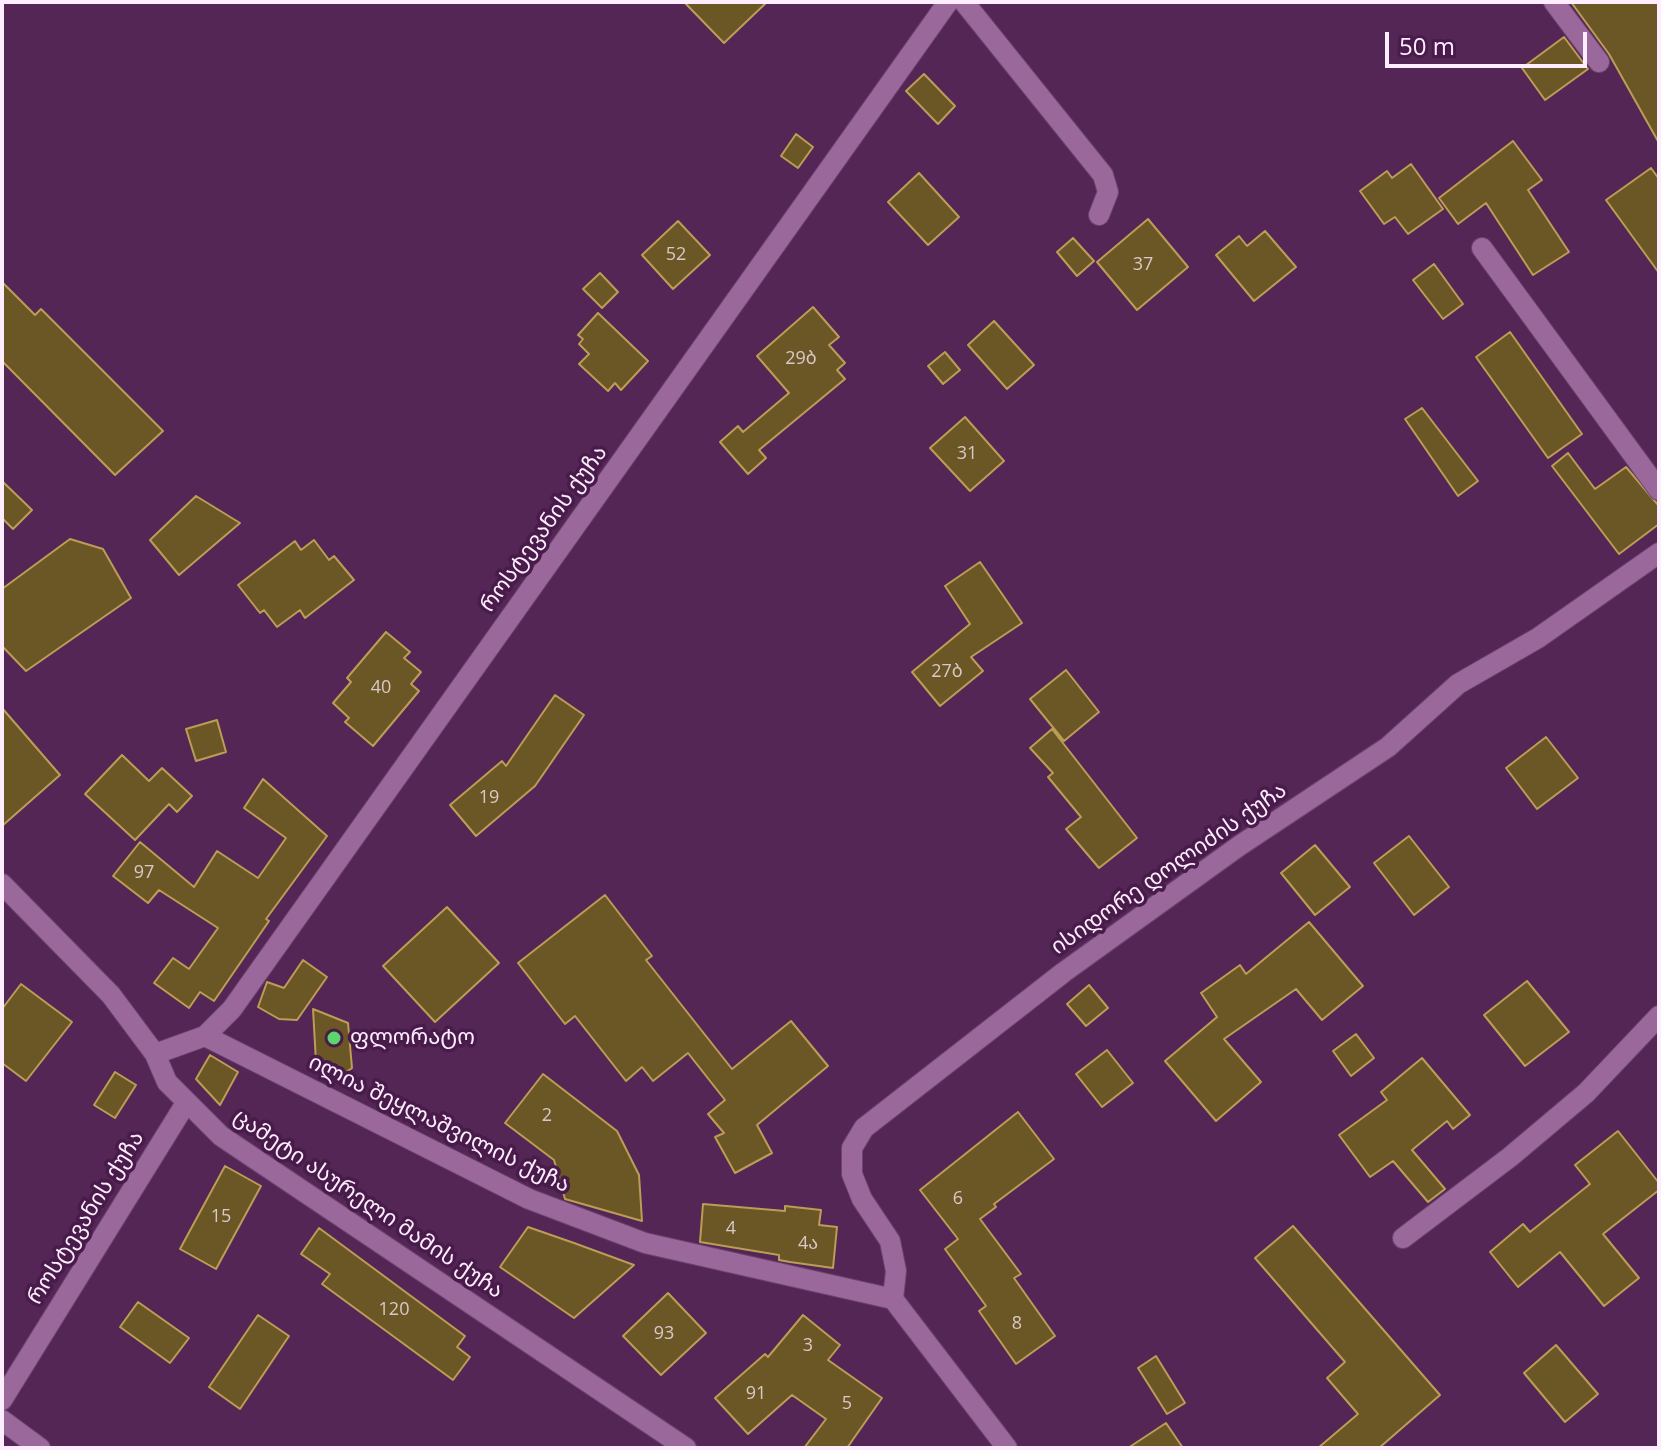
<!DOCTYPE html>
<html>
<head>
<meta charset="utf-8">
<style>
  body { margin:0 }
  #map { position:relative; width:1661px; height:1450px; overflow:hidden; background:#542656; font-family:"Open Sans",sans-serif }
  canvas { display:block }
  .frame { position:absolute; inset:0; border:4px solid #feedfe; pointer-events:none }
  .scale { position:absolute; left:1385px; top:32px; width:202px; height:36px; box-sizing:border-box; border:4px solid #feedfe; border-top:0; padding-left:10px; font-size:24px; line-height:28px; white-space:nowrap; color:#feedfe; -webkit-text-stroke:6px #491b4b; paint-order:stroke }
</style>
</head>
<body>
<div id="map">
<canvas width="1661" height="1450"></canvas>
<div class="frame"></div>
<div class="scale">50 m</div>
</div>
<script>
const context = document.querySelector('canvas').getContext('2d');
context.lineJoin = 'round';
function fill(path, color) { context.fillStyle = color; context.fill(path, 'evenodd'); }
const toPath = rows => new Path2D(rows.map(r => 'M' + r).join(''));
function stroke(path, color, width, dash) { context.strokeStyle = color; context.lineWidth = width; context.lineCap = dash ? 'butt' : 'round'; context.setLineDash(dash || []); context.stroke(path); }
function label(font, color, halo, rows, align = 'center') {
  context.font = font + ' "Open Sans","Noto Sans Georgian",sans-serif'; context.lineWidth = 7; context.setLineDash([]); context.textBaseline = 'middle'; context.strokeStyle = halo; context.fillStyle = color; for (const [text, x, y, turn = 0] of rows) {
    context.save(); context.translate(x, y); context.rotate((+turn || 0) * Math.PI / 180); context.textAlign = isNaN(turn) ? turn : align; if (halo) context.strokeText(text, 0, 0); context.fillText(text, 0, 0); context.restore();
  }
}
const building = toPath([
  [684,2,767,2,724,43,684,2],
  [1571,2,1659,2,1659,143,1609,54,1571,2],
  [1564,37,1588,69,1545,100,1522,68,1564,37],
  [924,74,955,106,938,124,906,91,924,74],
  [796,134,813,147,798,168,781,156,796,134],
  [1513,141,1542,180,1528,190,1569,252,1533,275,1486,203,1458,224,1439,198,1513,141],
  [1411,164,1443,209,1408,234,1395,217,1384,224,1360,191,1387,171,1392,178,1411,164],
  [1651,168,1659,179,1659,273,1606,200,1651,168],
  [919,173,959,217,928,245,888,202,919,173],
  [1148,219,1188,267,1137,310,1097,262,1148,219],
  [678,221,710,255,673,289,642,255,678,221],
  [1265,231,1296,267,1254,301,1216,255,1239,236,1247,246,1265,231],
  [1073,238,1094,261,1077,276,1057,252,1073,238],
  [1434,264,1463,304,1443,319,1413,280,1434,264],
  [600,273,618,292,602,308,583,289,600,273],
  [2,282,35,315,41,309,163,431,115,475,2,361,2,282],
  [813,307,839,337,829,345,845,363,837,370,845,379,759,450,766,458,748,474,720,442,738,426,743,432,789,393,757,356,813,307],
  [598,313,648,361,621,390,615,383,608,391,579,364,589,354,579,344,583,339,578,335,598,313],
  [994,321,1034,365,1007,389,968,345,994,321],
  [1510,332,1582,434,1548,458,1476,357,1510,332],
  [945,352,960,370,943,384,928,366,945,352],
  [1422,408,1478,481,1458,496,1405,419,1422,408],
  [965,417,1004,461,970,491,930,448,965,417],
  [1568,453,1595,489,1626,467,1659,506,1659,524,1619,554,1552,466,1568,453],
  [2,481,32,510,13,529,2,518,2,481],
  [196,496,240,523,179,575,150,540,196,496],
  [70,539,103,549,131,598,26,671,2,646,2,589,70,539],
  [314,540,329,560,334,556,354,580,305,618,300,610,277,627,264,610,260,613,238,585,295,541,301,550,314,540],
  [980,562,1022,623,971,657,983,671,940,706,912,672,970,624,945,586,980,562],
  [386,632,410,652,404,658,421,672,411,684,419,691,373,746,345,722,349,718,333,703,351,682,347,678,386,632],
  [1066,670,1099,712,1064,741,1030,699,1066,670],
  [555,695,584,715,535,786,476,836,450,805,502,761,506,766,555,695],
  [2,708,60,775,2,826,2,708],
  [217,720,226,752,196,761,186,729,217,720],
  [1052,729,1137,838,1099,868,1066,829,1081,817,1048,777,1053,773,1030,748,1052,729],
  [1546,737,1578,778,1537,809,1506,768,1546,737],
  [122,755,149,781,162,768,192,796,177,812,169,804,135,840,85,794,122,755],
  [263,779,327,836,266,919,269,921,214,1001,200,992,189,1008,154,983,173,958,189,969,218,928,159,890,148,903,113,876,140,842,194,887,217,851,258,878,286,838,244,808,263,779],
  [1409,836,1449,887,1414,915,1374,863,1409,836],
  [1315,845,1350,887,1315,915,1281,873,1315,845],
  [605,895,652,956,646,960,732,1069,791,1021,828,1066,757,1125,772,1153,735,1173,715,1137,724,1133,708,1114,725,1100,688,1053,653,1081,642,1067,626,1081,575,1016,565,1024,518,963,605,895],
  [447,907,499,963,435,1022,383,966,447,907],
  [1309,922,1363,986,1322,1020,1296,989,1224,1039,1261,1082,1216,1121,1165,1061,1217,1017,1201,993,1240,965,1246,974,1309,922],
  [303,960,327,977,297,1020,279,1019,258,1007,267,982,284,988,303,960],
  [1527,981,1569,1032,1525,1066,1484,1015,1527,981],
  [21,984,72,1022,26,1081,2,1063,2,1009,21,984],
  [1089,985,1108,1008,1086,1026,1067,1004,1089,985],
  [313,1009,348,1023,352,1068,331,1083,316,1062,313,1009],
  [1356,1034,1374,1058,1351,1076,1333,1051,1356,1034],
  [1107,1050,1133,1083,1102,1107,1076,1074,1107,1050],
  [210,1055,238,1072,220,1105,196,1079,210,1055],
  [1422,1058,1470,1115,1453,1129,1447,1121,1412,1150,1445,1189,1428,1202,1393,1161,1370,1177,1339,1135,1387,1100,1381,1092,1422,1058],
  [115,1072,136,1085,115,1118,94,1105,115,1072],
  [543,1074,617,1131,639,1175,642,1221,565,1199,554,1160,505,1123,543,1074],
  [1018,1112,1054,1159,994,1204,996,1207,980,1219,1021,1274,1014,1278,1055,1336,1016,1364,979,1311,986,1306,945,1249,958,1239,920,1190,1018,1112],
  [1618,1131,1659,1183,1659,1190,1603,1234,1639,1278,1604,1306,1560,1252,1518,1287,1490,1252,1523,1224,1530,1232,1590,1184,1575,1165,1618,1131],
  [225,1166,261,1186,216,1269,180,1249,225,1166],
  [703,1204,785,1211,785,1206,821,1210,819,1225,837,1227,833,1268,790,1262,779,1260,779,1255,700,1242,703,1204],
  [1293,1226,1440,1395,1379,1448,1318,1448,1358,1414,1327,1378,1345,1362,1255,1258,1293,1226],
  [528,1227,574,1243,634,1265,574,1318,500,1267,528,1227],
  [319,1228,465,1336,457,1347,470,1357,453,1380,322,1284,330,1274,301,1254,319,1228],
  [668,1293,706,1333,661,1375,623,1336,668,1293],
  [138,1302,189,1338,170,1363,120,1327,138,1302],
  [258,1315,289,1336,240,1409,209,1387,258,1315],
  [803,1315,840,1345,828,1360,882,1398,847,1448,804,1448,826,1419,792,1395,748,1434,715,1398,765,1354,768,1357,803,1315],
  [1556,1345,1598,1394,1565,1422,1524,1373,1556,1345],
  [1156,1356,1185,1403,1167,1414,1138,1368,1156,1356],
  [1166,1423,1183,1448,1128,1448,1166,1423]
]);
const minor = toPath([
  [964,2,1103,175,1108,192,1099,215],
  [1554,2,1599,62],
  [1482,248,1659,490],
  [205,1036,529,1199,645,1243,893,1299,1007,1448],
  [1403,1238,1510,1157,1586,1093,1659,1016],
  [893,1299,896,1271,890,1241,862,1199,852,1174,852,1148,864,1128,1064,972,1239,846,1388,747,1458,684,1538,638,1659,553],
  [2,1400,186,1103],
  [2,1420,40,1448]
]);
const tertiary = toPath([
  [2,884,111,995,155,1054,167,1082,221,1136,686,1448],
  [155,1054,205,1036,232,1009,948,2]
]);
const markers = [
  [334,1038,8,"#5cd56d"]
];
const numberNames = [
  ["52",676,255],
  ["37",1143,265],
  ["29ბ",801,359],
  ["31",967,454],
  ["27ბ",947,672],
  ["40",381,688],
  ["19",489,798],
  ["97",144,873],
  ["2",547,1116],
  ["6",958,1199],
  ["15",221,1217],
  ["4",731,1229],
  ["4ა",808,1244],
  ["120",394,1310],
  ["8",1017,1324],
  ["93",664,1334],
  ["3",808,1346],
  ["91",756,1394],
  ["5",847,1404]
];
const streetNames = [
  ["როსტევანის ქუჩა",544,529,-54],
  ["ისიდორე დოლიძის ქუჩა",1169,869,-35],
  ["ილია შეყლაშვილის ქუჩა",439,1124,26],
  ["ცამეტი ასურელი მამის ქუჩა",368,1204,34],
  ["როსტევანის ქუჩა",86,1218,-58]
];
const poiNames = [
  ["ფლორატო",350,1038]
];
fill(building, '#6b5725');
stroke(building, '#bb9d56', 2);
stroke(minor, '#6b456d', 22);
stroke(tertiary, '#6b456d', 22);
stroke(minor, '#9b689c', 20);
stroke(tertiary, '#9b689c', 20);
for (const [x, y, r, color] of markers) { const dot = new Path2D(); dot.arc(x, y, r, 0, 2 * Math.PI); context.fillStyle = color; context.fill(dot); stroke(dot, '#491b4b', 3); }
label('18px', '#d9c8c8', null, numberNames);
label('22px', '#feedfe', '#491b4b', streetNames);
label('22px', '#feedfe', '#491b4b', poiNames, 'left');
</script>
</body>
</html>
